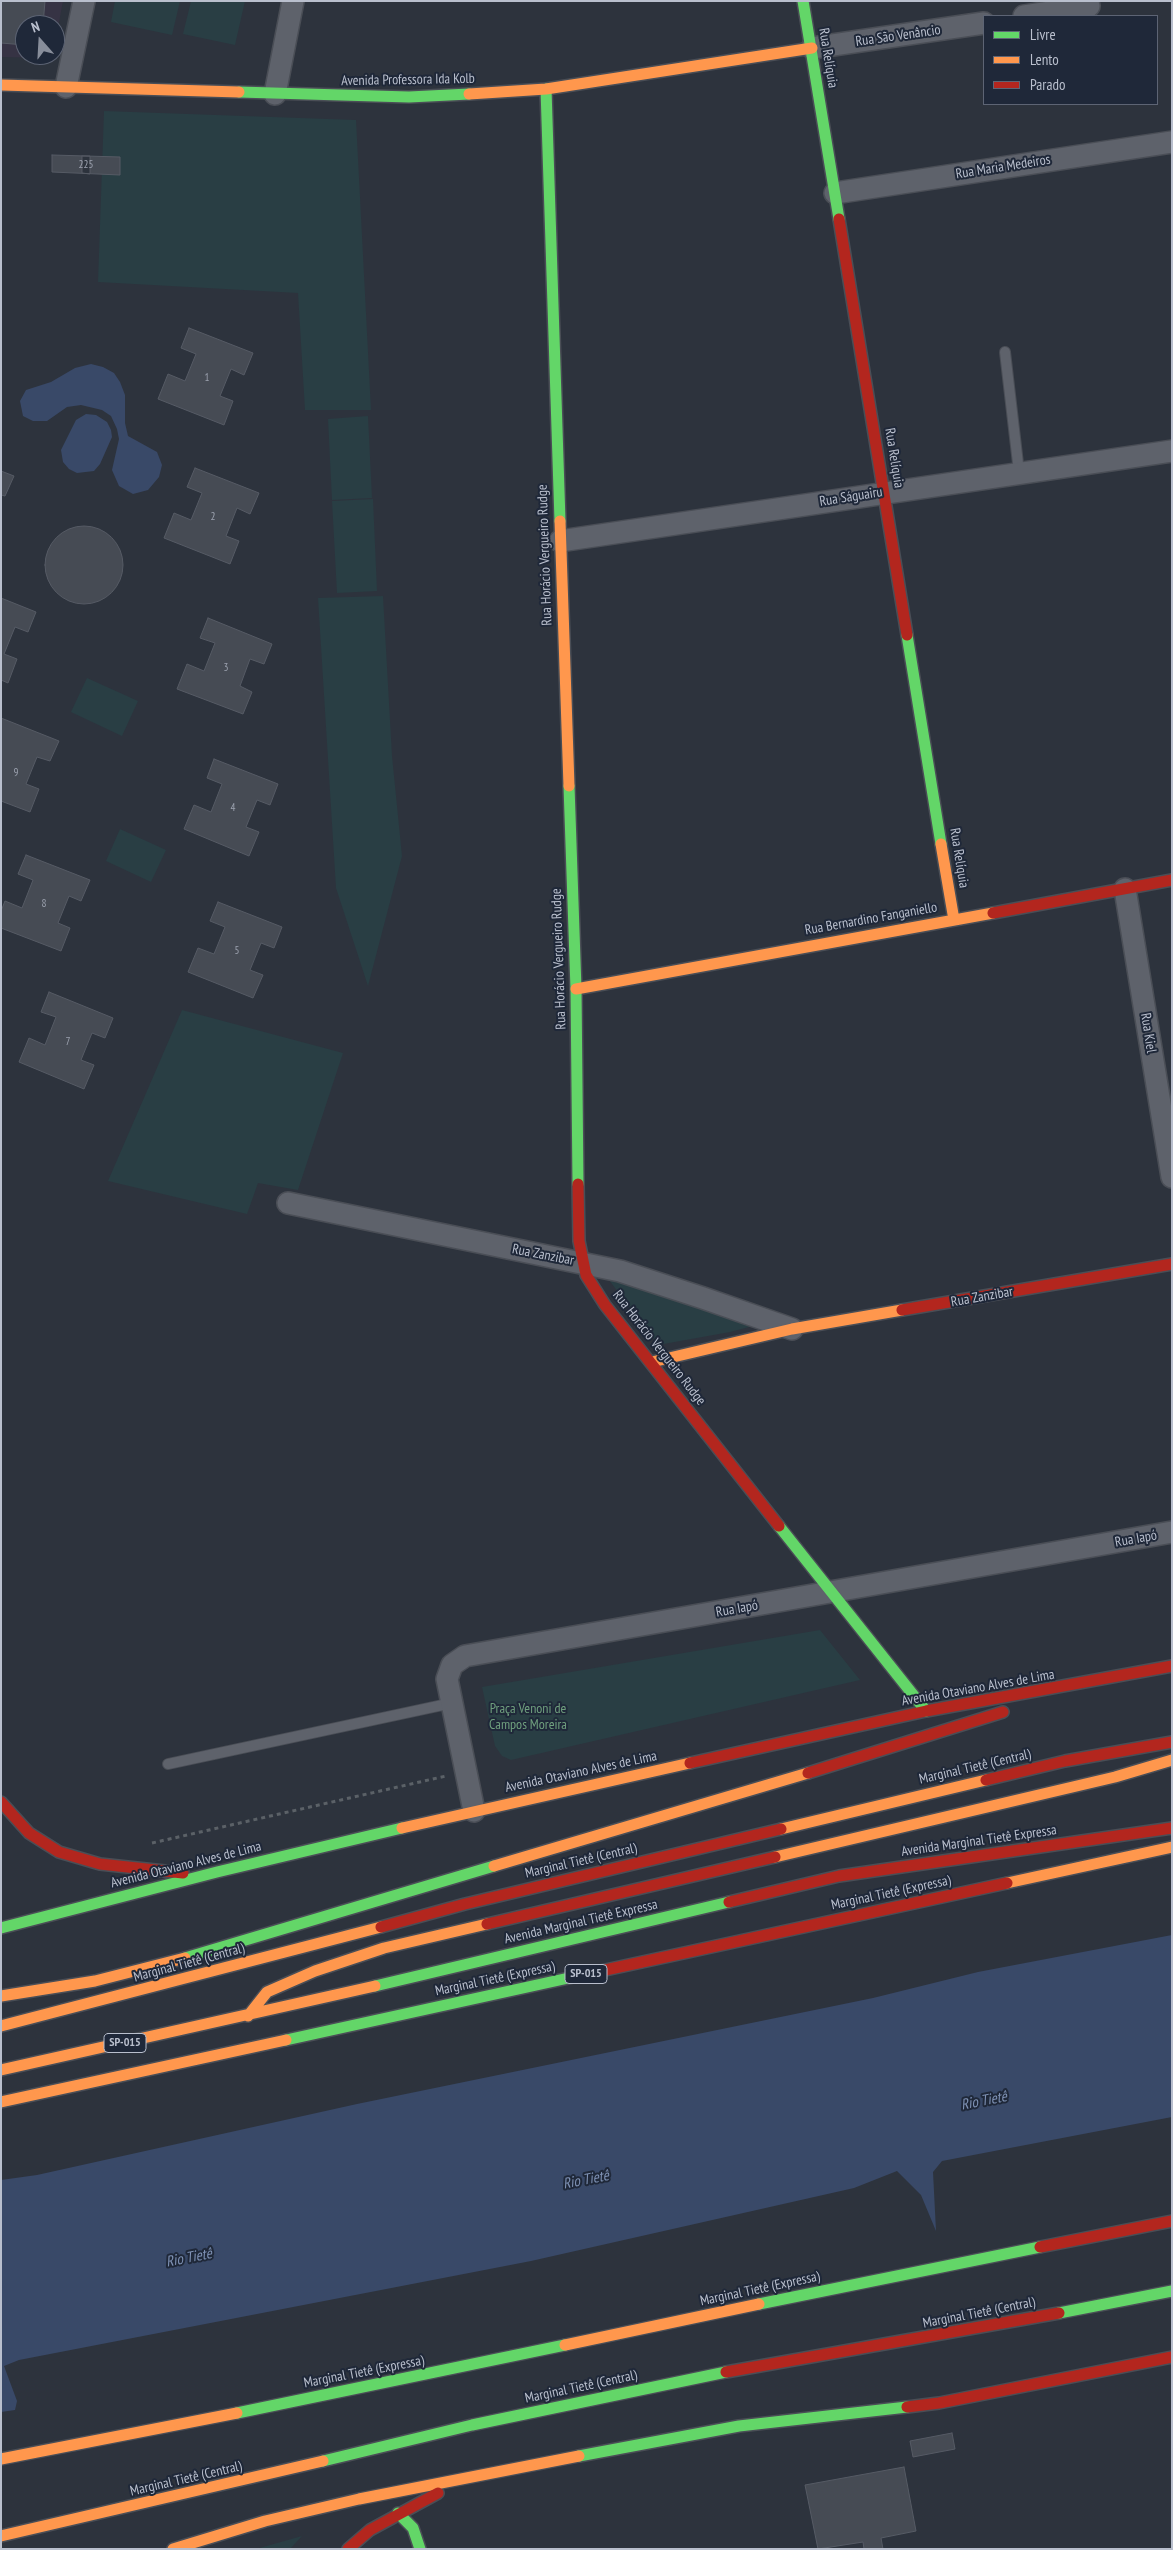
<!DOCTYPE html>
<html>
<head>
<meta charset="utf-8">
<style>
  body { margin:0 }
  #map { position:relative; width:1173px; height:2550px; overflow:hidden; background:#2d333d; font-family:"PT Sans Narrow",sans-serif }
  canvas { display:block }
  .frame { position:absolute; inset:0; border:2px solid #b9bfcd; pointer-events:none }
  .legend { position:absolute; left:983px; top:15px; width:175px; height:90px; box-sizing:border-box; background:#1f2839; border:1px solid #5d6474; margin:0; padding:6px 9px; list-style:none; font-size:15px; color:#b9bfcd }
  .legend li { display:flex; align-items:center; gap:10px; height:25px }
  .legend b { width:25px; border:1px solid #5d6474 }
  .north { position:absolute; left:15px; top:15px; width:50px; height:50px; box-sizing:border-box; background:#1f2839; border:1px solid #5d6474; border-radius:50%; rotate:341deg; font-size:14px; font-weight:700; line-height:20px; text-align:center; color:#b9bfcd }
  .north::after { content:''; display:block; margin:auto; width:18px; height:22px; background:#888e9b; clip-path:polygon(50% 0,100% 100%,50% 72%,0 100%) }
</style>
</head>
<body>
<div id="map">
<canvas width="1173" height="2550"></canvas>
<div class="frame"></div>
<ul class="legend">
<li><b style="height:6px;background:#63d668"></b>Livre</li>
<li><b style="height:6px;background:#ff974d"></b>Lento</li>
<li><b style="height:6px;background:#b3261e"></b>Parado</li>
</ul>
<div class="north">N</div>
</div>
<script>
const context = document.querySelector('canvas').getContext('2d');
context.lineJoin = 'round';
function fill(path, color) { context.fillStyle = color; context.fill(path, 'evenodd'); }
const toPath = rows => new Path2D(rows.map(r => 'M' + r).join(''));
function stroke(path, color, width, dash) { context.strokeStyle = color; context.lineWidth = width; context.lineCap = dash ? 'butt' : 'round'; context.setLineDash(dash || []); context.stroke(path); }
function label(font, color, halo, rows, align = 'center') {
  context.font = font + ' "PT Sans Narrow",sans-serif'; context.lineWidth = 4; context.setLineDash([]); context.textBaseline = 'middle'; context.strokeStyle = halo; context.fillStyle = color; for (const [text, x, y, turn = 0] of rows) {
    context.save(); context.translate(x, y); context.rotate((+turn || 0) * Math.PI / 180); context.textAlign = isNaN(turn) ? turn : align; if (halo) context.strokeText(text, 0, 0); context.fillText(text, 0, 0); context.restore();
  }
}
const medical = toPath([
  [1,1,63,1,55,44,55,25,25,25,25,55,53,55,52,58,1,57]
]);
const green = toPath([
  [115,1,180,1,172,35,111,22],
  [191,1,245,1,235,45,183,34],
  [104,111,356,120,371,410,305,410,298,293,98,282],
  [368,416,372,498,332,500,328,419],
  [373,499,377,591,337,593,332,501],
  [383,596,392,756,402,856,368,986,336,888,318,598],
  [87,678,138,701,122,736,71,712],
  [120,829,166,850,151,882,106,861],
  [182,1010,343,1053,298,1190,258,1183,247,1214,108,1181],
  [609,1280,690,1298,753,1326,730,1332,658,1345],
  [820,1630,860,1680,511,1760,502,1756,495,1746,482,1687],
  [302,2536,290,2549,256,2549]
]);
const water = toPath([
  [91,364,103,367,114,373,120,382,125,395,125,423,128,436,157,452,162,465,159,477,148,490,133,494,119,486,112,470,119,439,117,429,111,416,102,410,81,405,67,407,47,421,33,421,23,416,20,401,26,390,51,382,75,368],
  [86,414,96,415,107,422,111,430,112,437,100,464,94,471,77,473,69,469,63,462,61,450,76,420],
  [1172,1935,1172,2117,942,2161,933,2172,936,2231,921,2195,897,2171,854,2188,531,2261,19,2360,4,2366,17,2401,15,2410,1,2412,1,2180,37,2175,357,2104,873,1998,978,1972]
]);
const building = toPath([
  [1,1,45,1,43,25,25,25,25,45,1,43,1,1],
  [52,155,120,157,120,175,52,172,52,155],
  [82,156,90,156,90,174,82,173,82,156],
  [189,328,253,353,244,375,231,369,220,396,233,401,224,425,158,399,168,374,185,381,196,354,181,348,189,328],
  [195,468,259,493,250,514,237,508,226,536,239,541,230,564,164,538,174,513,191,520,202,493,187,487,195,468],
  [1,471,14,476,5,496,1,495,1,471],
  '45 565a39 39 0 1 1 78 0a39 39 0 1 1-78 0Z',
  [1,598,36,612,28,632,15,627,4,654,17,659,8,683,1,680,1,598],
  [208,618,272,644,264,664,250,659,240,686,252,692,243,714,177,689,187,664,204,671,215,643,200,638,208,618],
  [1,718,59,741,50,761,37,757,26,784,39,789,30,812,1,801,1,718],
  [214,759,278,784,270,805,257,800,246,827,259,832,249,856,184,829,194,805,211,812,222,784,207,778,214,759],
  [26,855,90,880,81,901,69,896,58,923,70,928,61,951,1,928,1,911,5,901,22,908,33,880,18,874,26,855],
  [218,902,282,927,274,948,261,943,250,970,263,975,253,998,188,972,198,948,214,954,225,927,210,921,218,902],
  [49,992,113,1018,105,1038,92,1033,81,1060,94,1065,84,1089,19,1062,29,1038,45,1045,56,1017,41,1012,49,992],
  [952,2433,955,2449,913,2457,910,2441,952,2433],
  [904,2467,916,2531,881,2538,883,2549,864,2549,863,2542,818,2549,805,2485,904,2467]
]);
const path = toPath([
  [152,1843,446,1776]
]);
const lane = toPath([
  [1005,352,1019,472],
  [168,1764,452,1703]
]);
const street = toPath([
  [1024,16,1089,6],
  [812,48,984,23],
  [66,87,84,1],
  [275,94,293,1],
  [835,193,1172,142],
  [560,541,1172,451],
  [1125,889,1172,1177],
  [288,1203,620,1271,703,1298,792,1329],
  [474,1811,447,1679,452,1665,465,1656,1172,1532]
]);
const fast = toPath([
  [803,1,839,219],
  [546,89,560,521],
  [239,92,409,97,469,94],
  [907,635,941,844],
  [569,786,576,989,578,1184],
  [779,1526,926,1711],
  [1,1928,217,1872,402,1828],
  [185,1958,494,1866],
  [375,1986,729,1902],
  [286,2040,596,1972],
  [759,2304,1040,2247],
  [1059,2313,1172,2291],
  [237,2413,565,2345],
  [579,2456,739,2426,907,2407],
  [323,2461,472,2425,726,2372],
  [398,2513,413,2528,420,2549]
]);
const slow = toPath([
  [1,85,239,92],
  [469,94,546,89,812,48],
  [560,521,569,786],
  [941,844,954,920],
  [576,989,993,913],
  [652,1362,792,1329,902,1310],
  [402,1828,690,1763],
  [781,1829,986,1780],
  [775,1857,1115,1777,1172,1760],
  [494,1866,808,1773],
  [1007,1883,1172,1847],
  [1,1996,95,1981,185,1958],
  [248,2016,267,1992,315,1971,384,1948,487,1924],
  [1,2026,381,1927],
  [1,2070,375,1986],
  [1,2102,286,2040],
  [565,2345,759,2304],
  [1,2459,237,2413],
  [1,2536,323,2461],
  [173,2549,265,2521,359,2499,579,2456]
]);
const jam = toPath([
  [839,219,907,635],
  [993,913,1172,880],
  [578,1184,579,1241,586,1275,605,1305,779,1526],
  [902,1310,1172,1264],
  [690,1763,926,1711,1172,1666],
  [808,1773,1003,1712],
  [986,1780,1065,1761,1172,1742],
  [1,1802,29,1833,59,1852,100,1864,183,1873],
  [729,1902,839,1876,1172,1828],
  [487,1924,775,1857],
  [381,1927,465,1904,781,1829],
  [596,1972,1007,1883],
  [1040,2247,1172,2221],
  [726,2372,1059,2313],
  [907,2407,939,2403,1172,2357],
  [348,2549,370,2530,438,2493]
]);
const numberNames = [
  ["225",86,165],
  ["1",207,378],
  ["2",213,517],
  ["3",226,668],
  ["9",16,773],
  ["4",233,808],
  ["8",44,904],
  ["5",237,951],
  ["7",68,1042]
];
const shields = [
  [586,1974,42],
  [125,2043,42]
];
const shieldNames = [
  ["SP-015",586,1974],
  ["SP-015",125,2043]
];
const streetNames = [
  ["Rua São Venâncio",898,36,-8],
  ["Rua Relíquia",828,58,81],
  ["Avenida Professora Ida Kolb",408,80,-1],
  ["Rua Maria Medeiros",1003,167,-9],
  ["Rua Relíquia",894,458,81],
  ["Rua Ságuairu",851,497,-9],
  ["Rua Horácio Vergueiro Rudge",545,555,-92],
  ["Rua Relíquia",959,858,81],
  ["Rua Bernardino Fanganiello",871,919,-10],
  ["Rua Horácio Vergueiro Rudge",559,959,-92],
  ["Rua Kiel",1148,1033,81],
  ["Rua Zanzibar",543,1255,11],
  ["Rua Zanzibar",982,1297,-10],
  ["Rua Horácio Vergueiro Rudge",659,1348,52],
  ["Rua Iapó",1136,1539,-10],
  ["Rua Iapó",737,1609,-10],
  ["Avenida Otaviano Alves de Lima",978,1688,-10],
  ["Marginal Tietê (Central)",975,1767,-13],
  ["Avenida Otaviano Alves de Lima",581,1772,-12],
  ["Avenida Marginal Tietê Expressa",979,1841,-8],
  ["Marginal Tietê (Central)",581,1861,-13],
  ["Avenida Otaviano Alves de Lima",186,1865,-14],
  ["Marginal Tietê (Expressa)",891,1893,-12],
  ["Avenida Marginal Tietê Expressa",581,1922,-13],
  ["Marginal Tietê (Central)",189,1963,-15],
  ["Marginal Tietê (Expressa)",495,1979,-12],
  ["Marginal Tietê (Expressa)",760,2289,-12],
  ["Marginal Tietê (Central)",979,2313,-11],
  ["Marginal Tietê (Expressa)",364,2372,-11],
  ["Marginal Tietê (Central)",581,2387,-12],
  ["Marginal Tietê (Central)",186,2479,-13]
];
const parkNames = [
  ["Praça Venoni de",528,1709],
  ["Campos Moreira",528,1725]
];
const waterNames = [
  ["Rio Tietê",984,2101,-11],
  ["Rio Tietê",586,2180,-11],
  ["Rio Tietê",189,2258,-11]
];
fill(medical, '#363344');
fill(green, '#293e44');
fill(water, '#394968');
fill(building, '#464b54');
stroke(building, '#565b65', 1);
stroke(lane, '#4a4e56', 12);
stroke(street, '#4a4e56', 24);
stroke(fast, '#4a4e56', 14);
stroke(slow, '#4a4e56', 14);
stroke(jam, '#4a4e56', 14);
stroke(path, '#5b6167', 3, [4, 4]);
stroke(lane, '#5e626b', 10);
stroke(street, '#5e626b', 21);
stroke(fast, '#63d668', 11);
stroke(slow, '#ff974d', 11);
stroke(jam, '#b3261e', 11);
label('11px', '#9ca2af', null, numberNames);
for (const [x, y, w] of shields) { const box = new Path2D(); box.roundRect(x - w / 2, y - 9.5, w, 19, 4); context.fillStyle = '#1f2839'; context.fill(box); stroke(box, '#b9bfcd', 1); }
label('bold 12px', '#b9bfcd', null, shieldNames);
label('14px', '#b9bfcd', '#1f2839', streetNames);
label('14px', '#6f9f7e', '#1f2839', parkNames);
label('italic 15px', '#7f92b5', '#1f2839', waterNames);
</script>
</body>
</html>
